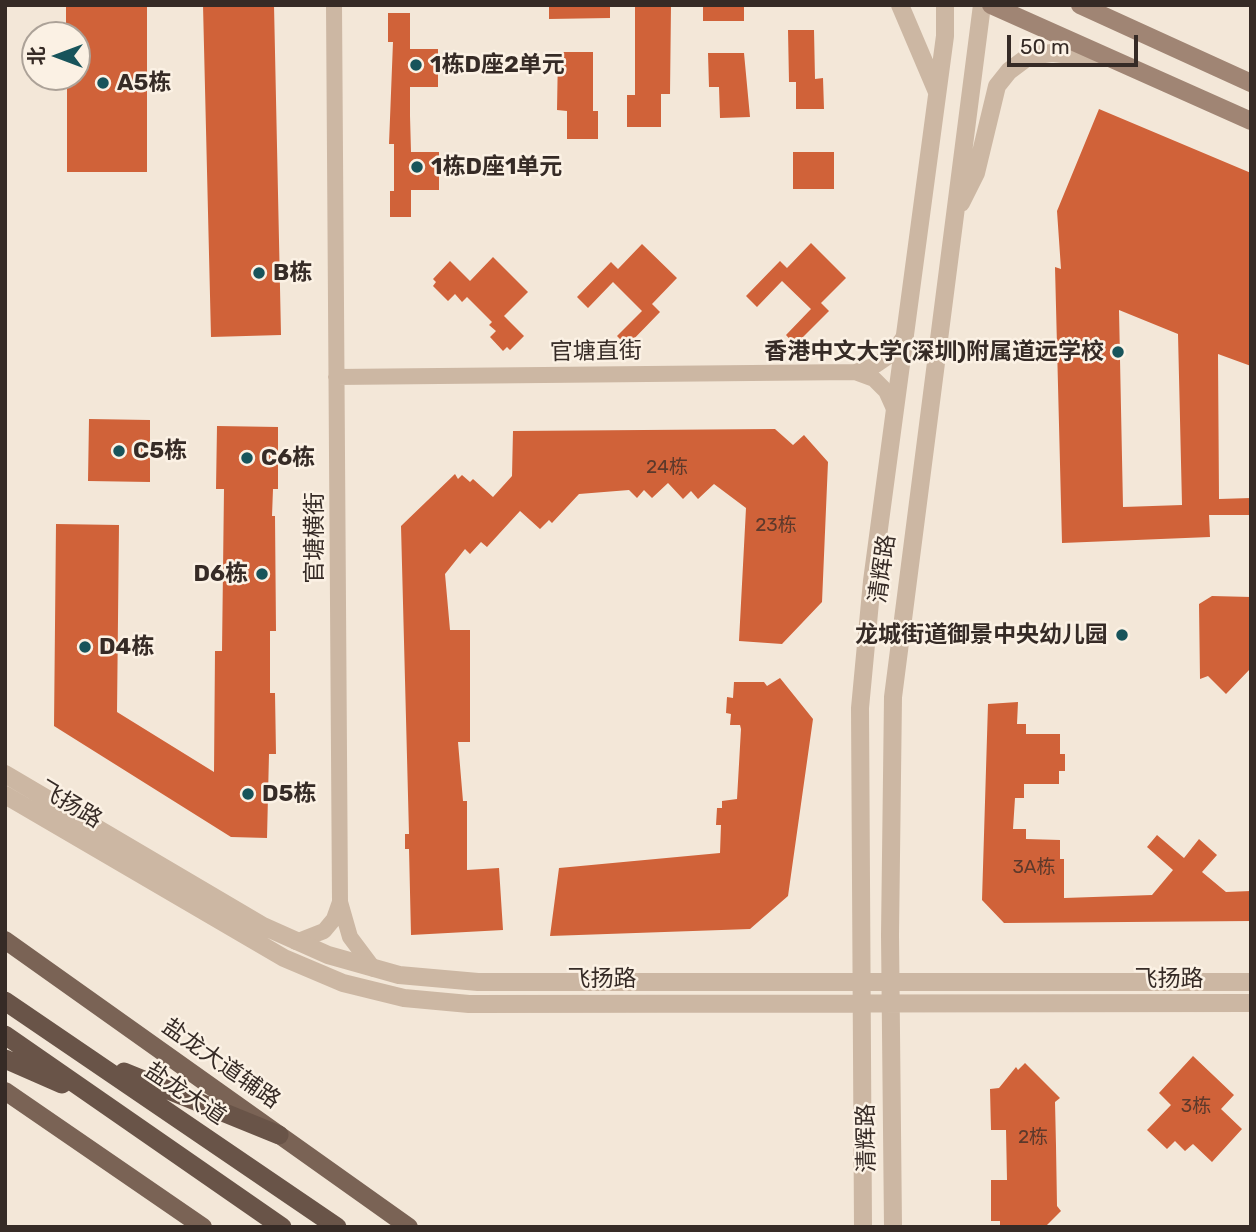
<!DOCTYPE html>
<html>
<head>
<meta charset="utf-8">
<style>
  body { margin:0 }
  #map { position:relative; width:1256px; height:1232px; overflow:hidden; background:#f3e7d8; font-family:Rubik,"Noto Sans SC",sans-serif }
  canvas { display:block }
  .frame { position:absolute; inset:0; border:7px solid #362b26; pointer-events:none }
  .north { position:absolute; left:21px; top:21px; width:70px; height:70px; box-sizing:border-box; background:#fbf1e4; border:2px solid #aca298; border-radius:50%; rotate:270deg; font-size:19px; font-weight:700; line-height:28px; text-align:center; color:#362b26 }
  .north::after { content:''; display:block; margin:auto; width:24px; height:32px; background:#18545b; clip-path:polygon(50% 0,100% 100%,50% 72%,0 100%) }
  .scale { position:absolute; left:1007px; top:35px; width:131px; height:32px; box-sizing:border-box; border:4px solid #362b26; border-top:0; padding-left:9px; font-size:21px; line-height:24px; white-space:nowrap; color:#362b26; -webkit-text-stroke:5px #fbf1e4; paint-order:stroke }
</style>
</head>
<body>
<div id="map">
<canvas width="1256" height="1232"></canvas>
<div class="frame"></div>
<div class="north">北</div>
<div class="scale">50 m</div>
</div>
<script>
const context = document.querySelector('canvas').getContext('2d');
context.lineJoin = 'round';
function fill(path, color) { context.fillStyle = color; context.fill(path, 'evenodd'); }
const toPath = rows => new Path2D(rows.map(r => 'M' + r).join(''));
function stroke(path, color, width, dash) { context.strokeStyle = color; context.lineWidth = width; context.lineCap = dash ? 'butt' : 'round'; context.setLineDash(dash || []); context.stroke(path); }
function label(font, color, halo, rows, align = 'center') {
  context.font = font + ' Rubik,"Noto Sans SC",sans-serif'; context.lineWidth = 5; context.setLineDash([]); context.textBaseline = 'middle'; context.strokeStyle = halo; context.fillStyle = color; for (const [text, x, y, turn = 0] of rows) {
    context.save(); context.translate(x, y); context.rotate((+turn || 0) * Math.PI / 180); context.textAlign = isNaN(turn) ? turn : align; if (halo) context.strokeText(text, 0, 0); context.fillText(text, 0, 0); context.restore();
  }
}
const building = toPath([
  [66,5,147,5,147,172,67,172,67,77,77,77,77,35,66,35],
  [203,5,274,5,281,335,211,337],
  [549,5,610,5,610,18,549,19],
  [635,5,671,5,670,94,661,94,661,127,627,127,627,95,635,95],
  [703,5,744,5,744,21,703,21],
  [388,13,410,13,410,49,438,49,438,87,410,87,410,116,411,152,439,152,439,190,411,190,411,217,390,217,390,191,394,191,394,144,389,144,393,42,388,42],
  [788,30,814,30,815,79,823,78,824,109,796,109,796,82,789,82],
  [558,52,593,52,593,111,598,111,598,139,567,139,567,111,557,110],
  [708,53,744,53,750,117,720,118,719,87,709,87],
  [1099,109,1251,173,1251,366,1218,354,1219,499,1251,498,1251,515,1209,515,1210,537,1062,543,1055,267,1061,269,1057,211],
  [1119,310,1178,334,1182,505,1123,507],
  [793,152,834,152,834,189,793,189],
  [811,243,846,278,821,303,829,311,795,345,786,335,811,309,782,281,757,307,746,296,780,261,787,268],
  [642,244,677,278,652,304,660,312,627,346,617,336,642,311,613,282,588,308,577,297,611,262,618,269],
  [493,257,528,292,504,316,524,336,510,350,507,347,503,351,490,337,496,331,489,325,492,322,467,297,462,302,455,294,448,301,433,286,436,282,433,279,450,261,470,281],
  [89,419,150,420,150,482,88,481],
  [217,426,278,427,278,489,273,489,272,516,275,516,276,631,270,631,270,693,275,693,276,754,269,754,267,838,231,837,54,726,56,524,119,525,117,712,214,772,215,651,222,651,224,489,216,489],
  [775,429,793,445,804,435,828,462,822,602,782,644,739,641,746,508,714,484,698,499,691,491,683,499,668,483,652,498,644,490,637,498,629,490,579,494,552,523,549,520,540,529,520,511,487,547,481,542,470,554,465,549,445,574,450,630,470,630,470,742,458,742,463,801,467,801,467,870,499,868,503,930,411,935,409,849,405,849,405,834,409,834,401,526,455,474,458,479,462,475,470,482,473,479,493,497,512,476,513,431],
  [1212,596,1251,597,1251,668,1226,694,1208,676,1200,679,1199,604],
  [780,678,813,719,788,896,750,929,550,936,559,868,720,853,721,825,716,825,717,808,722,808,722,801,737,799,741,729,740,725,730,725,731,714,726,713,727,697,733,698,734,682,764,682,767,686],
  [1018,702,1017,724,1026,724,1026,734,1060,734,1060,754,1065,754,1065,771,1059,771,1059,784,1024,784,1024,798,1015,798,1013,829,1026,829,1026,839,1060,840,1060,859,1064,859,1064,898,1152,895,1173,870,1147,847,1157,835,1184,858,1199,839,1217,855,1202,872,1226,892,1251,891,1251,921,1004,923,982,900,988,704],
  [1193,1056,1234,1095,1221,1109,1242,1129,1212,1162,1193,1144,1185,1151,1175,1141,1167,1149,1147,1130,1171,1105,1159,1093],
  [1025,1063,1060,1098,1055,1102,1056,1146,1057,1206,1061,1211,1045,1227,1000,1227,1000,1221,991,1221,991,1180,1007,1180,1006,1130,991,1130,990,1089,999,1088,1016,1067,1018,1070]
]);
const minor = toPath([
  [334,5,340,902,350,937,374,969],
  [855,372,874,379,886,391,895,411],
  [336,377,855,372,876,365,892,354,905,335],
  [296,942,324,931,334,919,340,902]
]);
const tertiary = toPath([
  [900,5,937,92],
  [961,203,976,173,997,86,1009,71,1029,56,1052,53,1102,58],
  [5,774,263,926,328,955,399,975,478,982,1251,982],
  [5,795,284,958,343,983,404,998,469,1004,1251,1003],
  [863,1227,860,708,872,581,945,36,945,5],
  [893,1227,890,935,893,697,982,5]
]);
const secondary = toPath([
  [991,5,1251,121],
  [1080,5,1251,83]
]);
const primary = toPath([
  [5,940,409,1227],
  [5,1091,203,1227]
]);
const trunk = toPath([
  [5,1001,337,1227],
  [5,1035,282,1227],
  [5,1059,62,1084],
  [124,1072,279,1135]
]);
const markers = [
  [416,65,7,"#18545b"],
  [103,83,7,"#18545b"],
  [417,167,7,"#18545b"],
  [259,273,7,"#18545b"],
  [1118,352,7,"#18545b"],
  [119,451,7,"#18545b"],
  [247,458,7,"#18545b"],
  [262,574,7,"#18545b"],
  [1122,635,7,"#18545b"],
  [85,647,7,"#18545b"],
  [248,794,7,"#18545b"]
];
const numberNames = [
  ["24栋",667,468],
  ["23栋",776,526],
  ["3A栋",1034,868],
  ["3栋",1196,1107],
  ["2栋",1033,1138]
];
const poiNames = [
  ["1栋D座2单元",430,65],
  ["A5栋",117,83],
  ["1栋D座1单元",431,167],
  ["B栋",273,273],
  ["香港中文大学(深圳)附属道远学校",1104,352,"right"],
  ["C5栋",133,451],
  ["C6栋",261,458],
  ["D6栋",248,574,"right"],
  ["龙城街道御景中央幼儿园",1108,635,"right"],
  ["D4栋",99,647],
  ["D5栋",262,794]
];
const streetNames = [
  ["官塘直街",596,352,-1],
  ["官塘横街",315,538,-90],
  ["清辉路",883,569,-82],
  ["飞扬路",70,805,31],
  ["飞扬路",602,979],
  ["飞扬路",1169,979],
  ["盐龙大道辅路",221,1064,35],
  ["盐龙大道",185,1094,34],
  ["清辉路",867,1138,-91]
];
fill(building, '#d06239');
stroke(minor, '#ccb7a3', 16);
stroke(tertiary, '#ccb7a3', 18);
stroke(secondary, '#a08574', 18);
stroke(primary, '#7a6355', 18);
stroke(trunk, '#695448', 19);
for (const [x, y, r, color] of markers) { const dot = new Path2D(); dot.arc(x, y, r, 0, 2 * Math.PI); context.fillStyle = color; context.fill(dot); stroke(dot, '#fbf1e4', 2.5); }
label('19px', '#5c392b', null, numberNames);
label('bold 23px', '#362b26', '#fbf1e4', poiNames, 'left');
label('23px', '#362b26', '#fbf1e4', streetNames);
</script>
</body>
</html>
